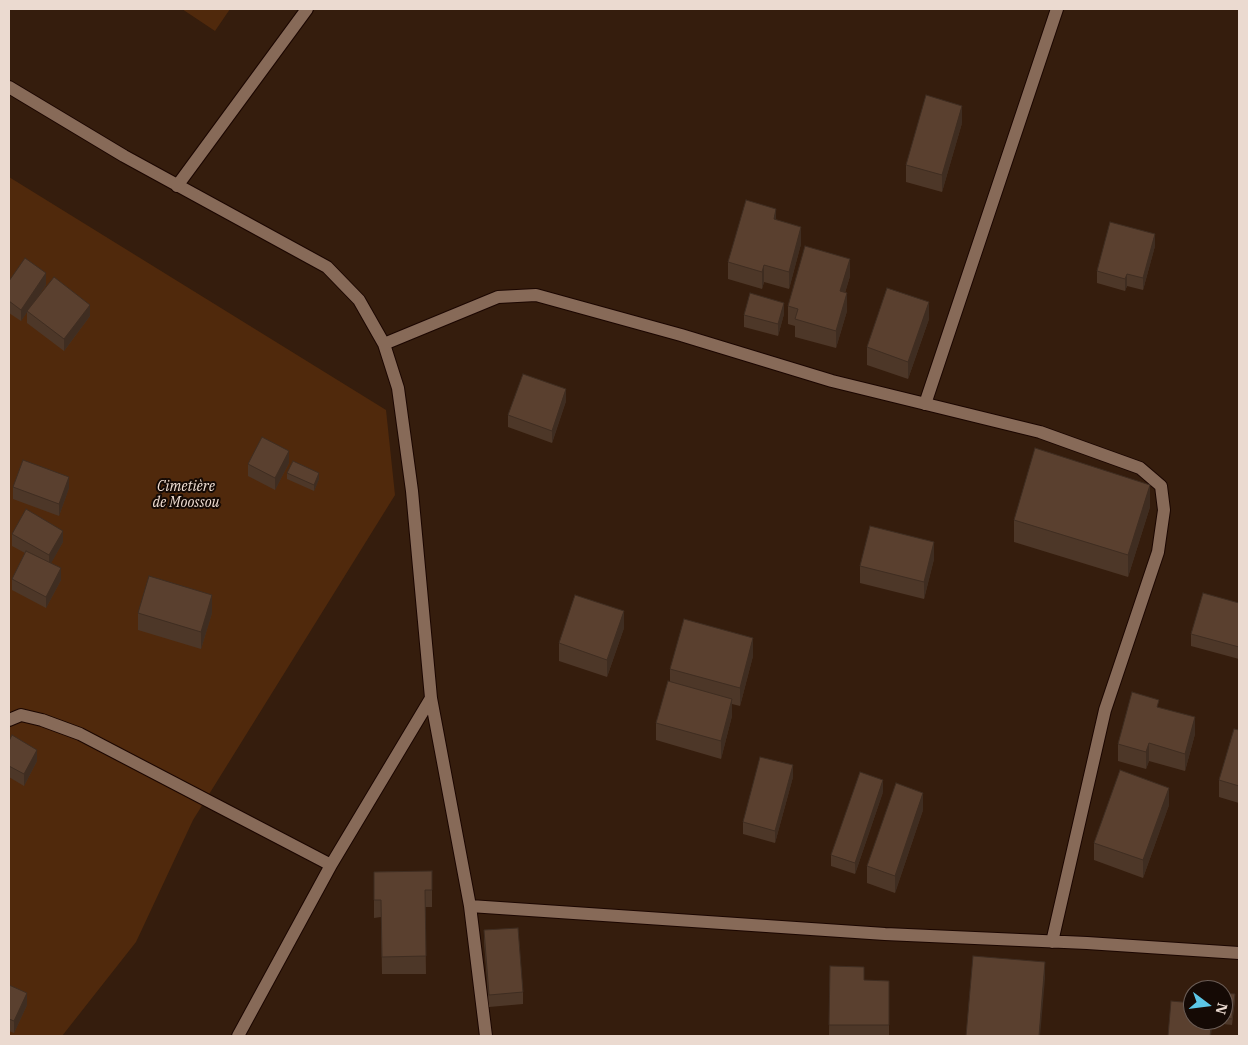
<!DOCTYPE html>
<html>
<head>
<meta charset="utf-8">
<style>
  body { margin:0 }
  #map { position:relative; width:1248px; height:1045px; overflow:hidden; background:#351d0d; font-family:"IBM Plex Serif",serif }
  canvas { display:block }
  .frame { position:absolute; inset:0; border:10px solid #ebdad0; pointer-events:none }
  .north { position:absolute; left:1183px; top:980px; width:50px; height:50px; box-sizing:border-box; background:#150a05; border:1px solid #6b5d56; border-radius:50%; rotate:105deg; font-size:14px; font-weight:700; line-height:20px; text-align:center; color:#ebdad0 }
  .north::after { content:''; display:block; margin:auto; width:18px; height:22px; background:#5cc7e7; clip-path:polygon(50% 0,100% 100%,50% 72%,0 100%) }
</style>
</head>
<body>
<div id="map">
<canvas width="1248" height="1045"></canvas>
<div class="frame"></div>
<div class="north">N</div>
</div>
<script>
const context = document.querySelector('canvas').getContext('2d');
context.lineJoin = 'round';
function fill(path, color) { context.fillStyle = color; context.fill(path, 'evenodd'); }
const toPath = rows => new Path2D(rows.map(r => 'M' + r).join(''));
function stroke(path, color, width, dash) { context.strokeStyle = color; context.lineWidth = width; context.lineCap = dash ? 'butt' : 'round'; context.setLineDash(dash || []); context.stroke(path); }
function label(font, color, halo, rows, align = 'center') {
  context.font = font + ' "IBM Plex Serif",serif'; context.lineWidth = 4; context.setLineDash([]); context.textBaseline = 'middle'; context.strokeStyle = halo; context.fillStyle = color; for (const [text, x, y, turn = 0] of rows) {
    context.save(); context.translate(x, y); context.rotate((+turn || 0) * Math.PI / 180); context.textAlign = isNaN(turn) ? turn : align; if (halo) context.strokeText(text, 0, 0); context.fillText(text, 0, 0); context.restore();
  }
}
const green = toPath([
  [182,9,230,9,215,31],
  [9,177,386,410,395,495,193,820,136,942,62,1036,9,1036]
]);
const minor = toPath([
  [9,87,124,156,327,267,359,300,384,344,398,388,412,491,431,698,470,906,486,1036],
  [177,186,307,9],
  [384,344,498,297,536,295,681,335,832,381,1040,432,1140,468,1161,486,1164,510,1158,552,1105,710,1052,942],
  [925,404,1057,9],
  [9,720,21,715,42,720,80,734,331,865],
  [470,906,885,934,1087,943,1239,953],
  [238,1036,331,865,431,698]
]);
const wall = toPath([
  [962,123,942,192,906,182,906,165],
  [776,220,801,244,789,289,764,282,762,289,728,279,728,262],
  [1155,246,1143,290,1127,286,1125,291,1097,283,1097,271],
  [850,276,845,293,847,311,836,348,795,337,795,326,788,324,788,306],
  [9,281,46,285,31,307,90,316,64,351,27,323,27,312,21,321,9,313],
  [784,314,778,336,744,327,744,315],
  [929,319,908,379,867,365,867,347],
  [566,401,552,443,508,427,508,415],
  [289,463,275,490,248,476,248,464],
  [287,473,319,479,314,491,287,479],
  [13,487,69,488,59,516,13,499],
  [1150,507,1128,577,1014,542,1014,520],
  [12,534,63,542,51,563,61,580,46,608,12,590,12,579,25,553,12,546],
  [934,559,924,599,860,583,860,566],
  [1239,603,1239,659,1191,646,1191,634],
  [138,613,212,613,201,649,138,630],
  [624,628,607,677,559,661,559,643],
  [753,656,740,706,732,704,732,716,721,759,656,740,656,723,670,682,670,669],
  [1159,707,1195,734,1185,771,1149,761,1146,769,1118,761,1118,744],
  [1239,730,1239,803,1219,797,1219,780],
  [9,741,37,761,24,786,9,777],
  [793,777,775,843,743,834,743,822],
  [883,792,855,874,831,866,831,855],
  [1169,805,1143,878,1094,860,1094,843],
  [923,810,895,893,867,883,867,866],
  [432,871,432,907,425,907,426,974,382,974,381,917,374,918,374,872],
  [484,930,523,992,523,1004,489,1007,484,942],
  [830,966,864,980,889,981,889,1036,829,1036],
  [9,985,27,1005,14,1033,9,1031],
  [1223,993,1235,1000,1232,1025,1213,1023,1213,1020,1223,1020]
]);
const shadedWall = toPath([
  [962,106,962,123,942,192,942,175],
  [776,209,776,226,774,219],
  [801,227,801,244,789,289,789,272],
  [1155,234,1155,246,1143,290,1143,278],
  [850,259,850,276,840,309,840,291],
  [764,265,764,282,762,289,762,272],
  [46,273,46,285,21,321,21,310],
  [1127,274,1127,286,1125,291,1125,279],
  [847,293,847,311,836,348,836,331],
  [929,302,929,319,908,379,908,362],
  [784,303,784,314,778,336,778,324],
  [90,305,90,316,64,351,64,339],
  [566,389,566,401,552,443,552,431],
  [289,451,289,463,275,490,275,478],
  [319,473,319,479,314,491,314,485],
  [69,477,69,488,59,516,59,504],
  [1150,485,1150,507,1128,577,1128,555],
  [63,531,63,542,49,567,49,555],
  [934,542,934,559,924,599,924,582],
  [61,568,61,580,46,608,46,597],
  [212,595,212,613,201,649,201,632],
  [624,611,624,628,607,677,607,660],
  [753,638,753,656,740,706,740,688],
  [732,699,732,716,721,759,721,741],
  [1195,717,1195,734,1185,771,1185,754],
  [1149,743,1149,761,1146,769,1146,752],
  [37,750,37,761,24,786,24,774],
  [793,765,793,777,775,843,775,831],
  [883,780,883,792,855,874,855,863],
  [1169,788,1169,805,1143,878,1143,860],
  [923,793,923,810,895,893,895,876],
  [1045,962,1045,979,1040,1036,1039,1036],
  [27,993,27,1005,14,1033,14,1021],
  [1212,1020,1213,1020,1211,1036,1210,1036]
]);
const building = toPath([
  [926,95,962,106,942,175,906,165,926,95],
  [746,200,776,209,774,219,801,227,789,272,764,265,762,272,728,262,746,200],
  [1110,222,1155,234,1143,278,1127,274,1125,279,1097,271,1110,222],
  [805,246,850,259,840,291,847,293,836,331,795,319,798,309,788,306,805,246],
  [25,258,46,273,21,310,9,301,9,281,25,258],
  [54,277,90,305,64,339,27,311,54,277],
  [887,288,929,302,908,362,867,347,887,288],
  [750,293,784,303,778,324,744,315,750,293],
  [523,374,566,389,552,431,508,415,523,374],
  [262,437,289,451,275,478,248,464,262,437],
  [1035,448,1150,485,1128,555,1014,520,1035,448],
  [23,460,69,477,59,504,13,487,23,460],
  [293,461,319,473,314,485,287,473,293,461],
  [26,509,63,531,49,555,12,534,26,509],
  [870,526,934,542,924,582,860,566,870,526],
  [26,551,61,568,46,597,12,579,26,551],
  [149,576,212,595,201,632,138,613,149,576],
  [1203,593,1239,603,1239,647,1191,634,1203,593],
  [575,595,624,611,607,660,559,643,575,595],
  [684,619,753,638,740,688,670,669,684,619],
  [668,681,732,699,721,741,656,723,668,681],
  [1132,692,1159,700,1157,707,1195,717,1185,754,1149,743,1146,752,1118,744,1132,692],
  [1234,729,1239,730,1239,786,1219,780,1234,729],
  [12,735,37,750,24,774,9,766,9,741,12,735],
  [760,757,793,765,775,831,743,822,760,757],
  [1120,770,1169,788,1143,860,1094,843,1120,770],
  [860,772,883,780,855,863,831,855,860,772],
  [896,783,923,793,895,876,867,866,896,783],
  [432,871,432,890,425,890,426,956,382,957,381,900,374,900,374,872,432,871],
  [518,928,523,992,489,995,484,930,518,928],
  [973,956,1045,962,1039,1036,966,1036,973,956],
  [830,966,864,967,864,980,889,981,889,1025,829,1025,830,966],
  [9,985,27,993,14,1021,9,1019,9,985],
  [1223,993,1235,994,1232,1019,1223,1018,1223,993],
  [1171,1001,1193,1003,1193,1020,1212,1020,1210,1036,1168,1036,1171,1001]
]);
const parkNames = [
  ["Cimetière",186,487],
  ["de Moossou",186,503]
];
fill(green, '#50290c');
stroke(minor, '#1b0600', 14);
stroke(minor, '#876a58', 12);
fill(wall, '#4d3728');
fill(shadedWall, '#3f2d21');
fill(building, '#5a402f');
stroke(building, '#3f2d21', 1);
label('italic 14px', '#f2e0d5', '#150a05', parkNames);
</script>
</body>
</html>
